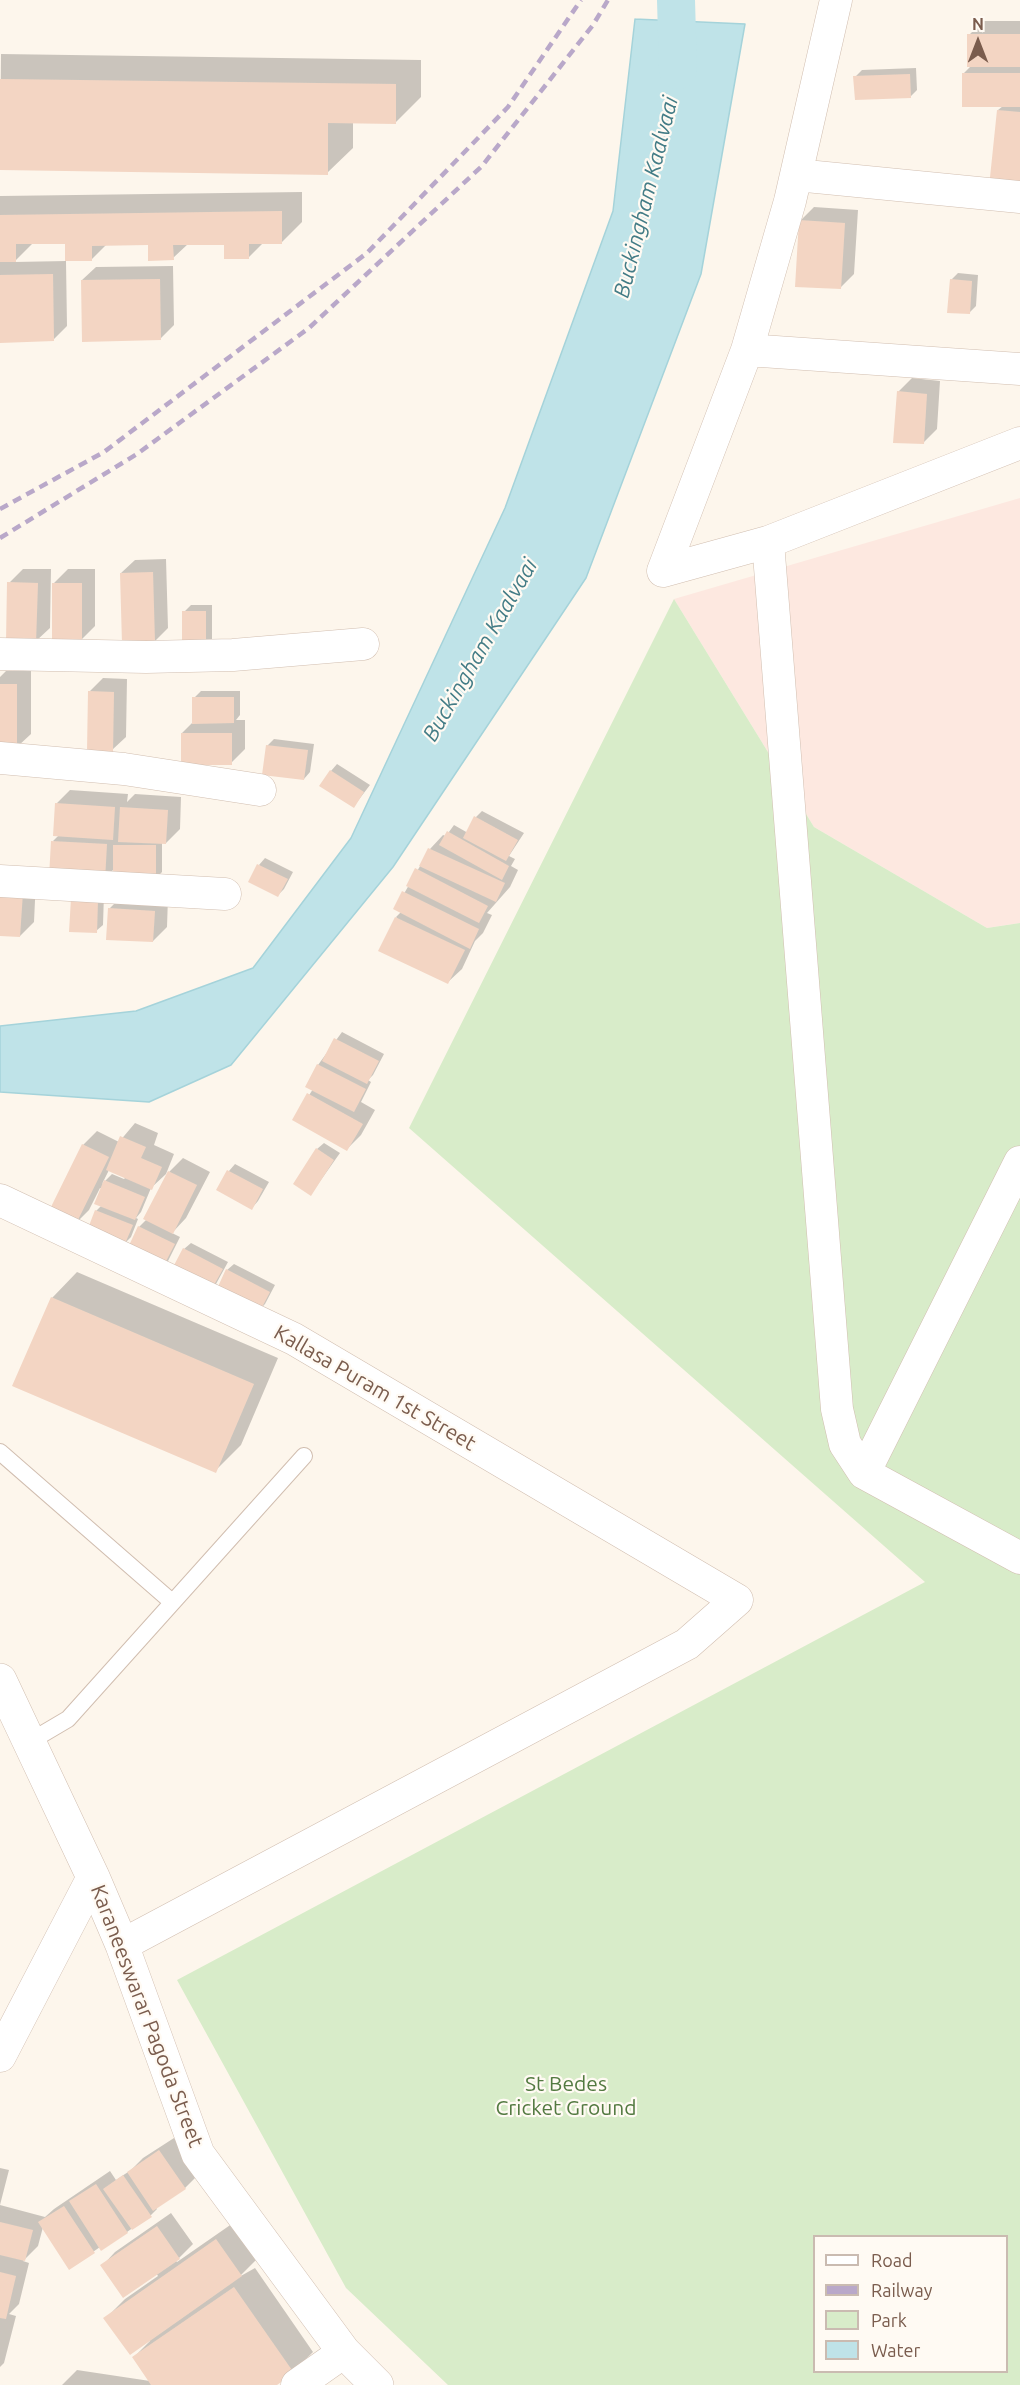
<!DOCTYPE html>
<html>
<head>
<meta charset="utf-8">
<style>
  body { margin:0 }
  #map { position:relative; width:1020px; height:2385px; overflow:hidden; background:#fdf6ec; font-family:Ubuntu,sans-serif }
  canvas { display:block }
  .legend { position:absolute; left:813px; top:2235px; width:195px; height:138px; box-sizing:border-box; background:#fffaf3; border:2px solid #cabbb1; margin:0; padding:8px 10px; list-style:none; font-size:18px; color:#7a5c4d }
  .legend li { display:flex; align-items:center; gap:12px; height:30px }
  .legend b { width:30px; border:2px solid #cabbb1 }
  .north { position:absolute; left:948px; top:12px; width:60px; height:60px; -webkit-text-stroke:4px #fffaf3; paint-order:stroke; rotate:0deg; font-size:16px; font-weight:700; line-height:24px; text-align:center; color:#7a5c4d }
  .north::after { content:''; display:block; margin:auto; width:21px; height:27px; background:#7a5c4d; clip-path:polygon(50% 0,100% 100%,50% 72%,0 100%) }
</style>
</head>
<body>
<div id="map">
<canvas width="1020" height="2385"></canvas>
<ul class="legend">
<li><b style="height:8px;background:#fff"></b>Road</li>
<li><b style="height:8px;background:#b9a8c9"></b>Railway</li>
<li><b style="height:16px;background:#d8ecc9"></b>Park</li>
<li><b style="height:16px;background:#bfe3e8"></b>Water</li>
</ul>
<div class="north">N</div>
</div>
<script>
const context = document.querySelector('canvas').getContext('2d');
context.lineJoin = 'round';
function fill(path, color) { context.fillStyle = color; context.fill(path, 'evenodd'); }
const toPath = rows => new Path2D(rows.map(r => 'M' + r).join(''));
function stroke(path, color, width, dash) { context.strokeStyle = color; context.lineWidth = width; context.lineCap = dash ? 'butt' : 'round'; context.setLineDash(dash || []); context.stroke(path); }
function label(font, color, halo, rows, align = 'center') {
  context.font = font + ' Ubuntu,sans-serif'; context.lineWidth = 4.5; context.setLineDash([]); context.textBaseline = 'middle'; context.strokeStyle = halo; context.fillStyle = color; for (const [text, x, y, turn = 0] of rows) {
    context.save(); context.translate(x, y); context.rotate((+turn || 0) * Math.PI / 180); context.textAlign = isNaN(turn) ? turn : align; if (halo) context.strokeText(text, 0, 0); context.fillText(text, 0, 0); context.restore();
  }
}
const commercial = toPath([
  [1020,498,1020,923,987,928,814,827,674,599]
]);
const green = toPath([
  [674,599,814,827,987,928,1020,923,1020,2385,448,2385,346,2288,177,1980,925,1582,409,1128],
  [814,2236,1006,2236,1006,2372,814,2372]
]);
const water = toPath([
  [635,19,745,24,701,274,586,578,393,867,231,1065,149,1102,0,1092,0,1026,136,1011,253,968,351,838,505,508,613,211,635,19]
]);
const shadow = toPath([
  [983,21,1020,21,1020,189,998,110,1003,106,963,74,971,66,969,35],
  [1,54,421,60,421,97,395,123,353,122,353,148,327,173,0,169],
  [916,68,917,90,910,97,855,77,862,70],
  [302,192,302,222,282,242,263,243,249,257,225,243,188,244,173,258,150,244,107,244,91,260,66,242,33,243,14,262,66,261,67,326,53,340,0,341,0,196],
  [814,207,858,210,854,274,840,288,800,221],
  [173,266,174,325,160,339,82,280,96,267],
  [958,273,978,275,976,306,969,313,951,280],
  [912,378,940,381,937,429,923,443,898,392],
  [166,559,168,628,155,641,121,573,135,560],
  [23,569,51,569,50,628,36,641,9,583],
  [68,569,95,569,95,626,81,640,54,583],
  [191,605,212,605,212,640,205,646,184,612],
  [6,671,31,671,31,734,17,747,0,747,0,677],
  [103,678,127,679,126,737,112,750,89,692],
  [201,691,240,691,240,715,236,720,245,720,245,749,231,763,182,733,194,721,194,698],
  [274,739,314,744,310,772,304,779,267,746],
  [337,764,370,785,354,806,331,771],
  [70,790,128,794,127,802,135,794,181,797,180,829,166,843,162,843,162,872,156,878,115,868,104,879,53,841,59,835,56,804],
  [482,811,524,833,509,856,515,859,511,866,518,870,510,887,487,913,492,915,483,933,475,941,462,969,448,982,396,917,401,912,395,909,430,849,443,835,446,836,454,825,468,833,476,817],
  [265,858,293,872,284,889,278,895,259,865],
  [0,878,36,879,34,922,20,936,0,935],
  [104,894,103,925,96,931,73,899],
  [123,895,168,897,167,927,153,941,109,909],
  [342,1032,384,1054,373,1075,368,1080,371,1082,361,1102,375,1110,361,1135,347,1149,294,1119,313,1089,307,1086,318,1065],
  [135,1123,158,1133,154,1145,174,1154,166,1174,151,1188,141,1212,136,1218,138,1219,131,1237,124,1244,96,1211,102,1205,102,1189,100,1188,89,1210,75,1224,83,1145,97,1131,119,1142],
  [109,1170,126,1177,124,1179,112,1174,102,1184],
  [324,1143,340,1153,311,1194,317,1149],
  [183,1158,210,1172,186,1218,172,1233,180,1237,168,1261,161,1267,139,1227,147,1219,169,1172],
  [235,1164,269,1182,258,1201,252,1208,218,1190,229,1171],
  [191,1243,228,1262,216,1284,210,1290,184,1249],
  [234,1264,275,1285,265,1304,258,1311,227,1270],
  [77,1272,278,1358,241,1445,215,1471,52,1298],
  [174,2138,199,2174,185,2188,156,2207,157,2209,151,2215,127,2232,100,2247,70,2268,43,2227,38,2246,23,2261,29,2263,19,2304,9,2314,16,2316,4,2363,0,2367,0,2168,9,2170,0,2205,45,2217,54,2209,110,2171,116,2180,131,2170,143,2158],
  [171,2213,193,2244,176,2261,177,2262,236,2221,261,2255,239,2277,255,2268,313,2352,293,2372,274,2385,62,2385,77,2370,150,2381,134,2357,150,2341,105,2319,125,2299,158,2276,156,2273,102,2266,115,2252]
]);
const canal = toPath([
  [676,0,678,70]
]);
const building = toPath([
  [967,34,1020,34,1020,67,967,67],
  [962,73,1020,73,1020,107,962,107],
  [910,74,911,98,855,100,853,76],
  [0,79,396,84,396,124,328,123,328,175,0,170],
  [997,110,1020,112,1020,190,989,187],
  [282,211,282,244,249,244,249,259,224,259,224,245,173,245,174,260,148,261,148,245,92,246,92,261,65,261,65,244,16,244,16,262,0,262,0,215],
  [799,220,845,223,841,289,795,287],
  [53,274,54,341,0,343,0,275],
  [160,279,161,340,82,342,81,280],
  [950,279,972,281,970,314,947,313],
  [897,391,927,394,924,444,893,443],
  [153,572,155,643,122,644,120,573],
  [7,582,38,583,36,643,6,642],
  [52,583,82,583,82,641,52,641],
  [182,611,206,611,206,648,182,648],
  [0,684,17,684,17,749,0,749],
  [88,691,114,692,113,752,87,751],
  [192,697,234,697,234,723,192,724],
  [181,733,232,733,232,765,181,765],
  [266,745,308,750,304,780,262,775],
  [330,770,364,792,354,808,319,786],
  [55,803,115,807,113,840,53,836],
  [120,807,168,810,166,844,118,842],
  [474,816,518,840,506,861,463,838],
  [447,831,509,866,502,880,439,845],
  [51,841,107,844,105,880,49,877],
  [113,845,156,845,156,880,113,880],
  [428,848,505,883,496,902,419,866],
  [257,864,288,879,278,897,248,882],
  [415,868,488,906,479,923,406,886],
  [0,891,23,892,20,937,0,936],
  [402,891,479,929,470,949,393,909],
  [71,898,98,900,97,933,69,932],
  [108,908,155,911,153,942,106,940],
  [395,917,465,950,448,984,378,951],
  [334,1038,379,1061,367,1084,322,1061],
  [317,1064,366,1089,354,1112,305,1087],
  [307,1093,363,1124,347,1151,292,1120],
  [120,1136,146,1147,141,1158,162,1167,152,1190,106,1170],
  [82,1144,109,1157,75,1226,48,1213],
  [316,1148,334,1160,311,1196,293,1184],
  [227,1170,263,1189,252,1210,216,1190],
  [168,1171,197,1185,173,1234,143,1219],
  [104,1180,145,1197,135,1220,94,1204],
  [95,1210,133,1225,124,1246,87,1231],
  [138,1226,175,1244,162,1269,126,1252],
  [183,1248,223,1269,210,1292,171,1271],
  [226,1269,270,1292,259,1313,216,1291],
  [51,1297,254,1384,216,1473,12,1386],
  [159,2150,186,2189,153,2211,127,2172],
  [123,2175,152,2217,132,2230,103,2189],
  [96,2184,128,2233,101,2251,69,2201],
  [64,2206,95,2253,69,2270,38,2222],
  [0,2222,33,2230,25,2261,0,2255],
  [157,2226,180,2259,123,2298,100,2265],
  [216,2239,242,2276,130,2355,103,2318],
  [0,2272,16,2276,6,2319,0,2318],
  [234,2287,294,2373,277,2385,151,2385,132,2357]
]);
const service = toPath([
  [0,1452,172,1602],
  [29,1742,68,1719,304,1456]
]);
const minor = toPath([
  [796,175,1020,197],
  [747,350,1020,369],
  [768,542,837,1409,845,1444,864,1473,1020,1558],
  [663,571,747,350,790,201,836,0],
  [663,571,768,542,1020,443],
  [0,654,146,657,233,655,363,644],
  [0,758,124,769,260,790],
  [0,881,225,894],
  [0,1200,294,1339,737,1600,687,1644,122,1945],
  [864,1473,1020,1162],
  [0,2056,93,1877],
  [297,2385,344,2352]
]);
const tertiary = toPath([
  [0,1680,93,1877,122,1945,198,2154,344,2352,377,2385]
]);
const rail = toPath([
  [0,509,104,452,367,253,508,107,581,0],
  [0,538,137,454,309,328,482,166,593,25,608,0]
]);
const streetNames = [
  ["Kallasa Puram 1st Street",375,1388,30],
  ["Karaneeswarar Pagoda Street",147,2016,69]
];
const parkNames = [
  ["St Bedes",566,2084],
  ["Cricket Ground",566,2108]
];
const waterNames = [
  ["Buckingham Kaalvaai",646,197,-76],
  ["Buckingham Kaalvaai",480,650,-60]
];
fill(commercial, '#fde8e0');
fill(green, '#d8ecc9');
fill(water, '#bfe3e8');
stroke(water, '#a5d3da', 1.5);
fill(shadow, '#0003');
stroke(canal, '#bfe3e8', 38);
fill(building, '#f3d5c3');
stroke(service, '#d1beb0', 18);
stroke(minor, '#d1beb0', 33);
stroke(tertiary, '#d1beb0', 34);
stroke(service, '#fff', 16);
stroke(minor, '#fff', 32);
stroke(tertiary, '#fff', 33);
stroke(rail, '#b9a8c9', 4.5, [9, 6]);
label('21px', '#7a5c4d', '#fffaf3', streetNames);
label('21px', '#537a41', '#fffaf3', parkNames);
label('italic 22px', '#437c86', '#fffaf3', waterNames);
</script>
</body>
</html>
